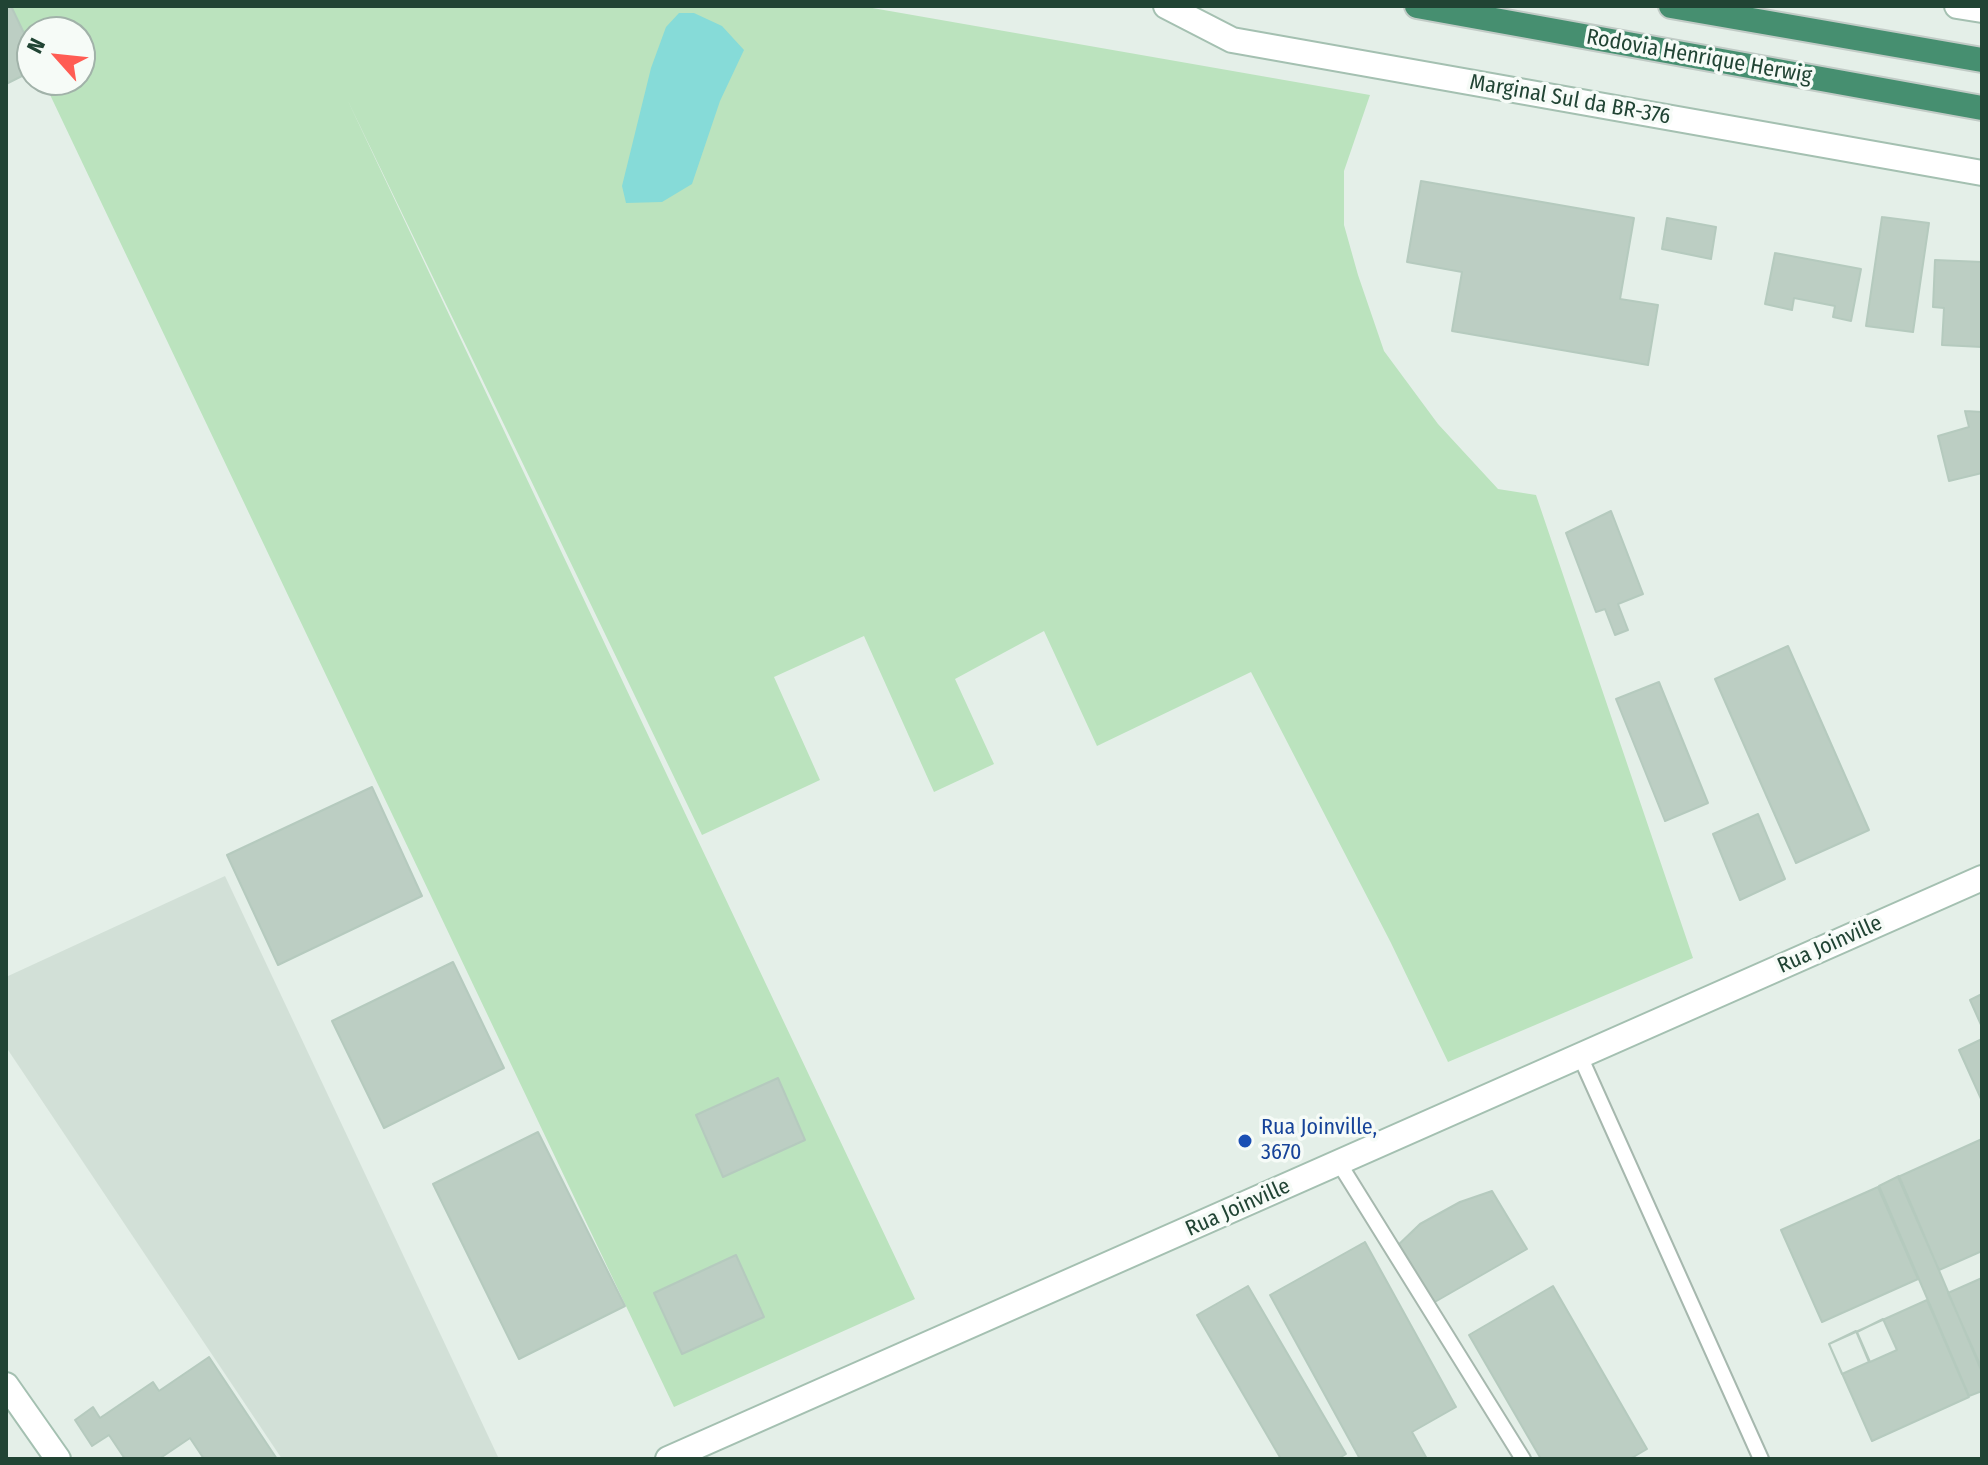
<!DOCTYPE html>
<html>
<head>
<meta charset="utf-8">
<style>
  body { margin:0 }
  #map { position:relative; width:1988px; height:1465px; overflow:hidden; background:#e4efe8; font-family:"Fira Sans Condensed",sans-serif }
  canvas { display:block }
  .frame { position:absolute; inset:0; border:8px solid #214434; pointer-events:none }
  .north { position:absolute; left:16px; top:16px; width:80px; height:80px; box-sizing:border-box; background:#f6fbf7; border:2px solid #a1b2a9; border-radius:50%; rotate:297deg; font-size:22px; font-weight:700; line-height:32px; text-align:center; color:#214434 }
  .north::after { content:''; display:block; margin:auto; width:28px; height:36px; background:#ff5c53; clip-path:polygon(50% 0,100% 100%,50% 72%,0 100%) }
</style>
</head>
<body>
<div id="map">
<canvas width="1988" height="1465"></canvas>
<div class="frame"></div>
<div class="north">N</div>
</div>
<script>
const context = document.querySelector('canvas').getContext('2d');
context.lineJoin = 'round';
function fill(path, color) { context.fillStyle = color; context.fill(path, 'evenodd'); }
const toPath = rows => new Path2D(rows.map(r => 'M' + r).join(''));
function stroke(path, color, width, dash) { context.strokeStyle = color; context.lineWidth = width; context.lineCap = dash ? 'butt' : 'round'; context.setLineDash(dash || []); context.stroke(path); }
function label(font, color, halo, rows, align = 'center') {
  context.font = font + ' "Fira Sans Condensed",sans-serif'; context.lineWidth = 7; context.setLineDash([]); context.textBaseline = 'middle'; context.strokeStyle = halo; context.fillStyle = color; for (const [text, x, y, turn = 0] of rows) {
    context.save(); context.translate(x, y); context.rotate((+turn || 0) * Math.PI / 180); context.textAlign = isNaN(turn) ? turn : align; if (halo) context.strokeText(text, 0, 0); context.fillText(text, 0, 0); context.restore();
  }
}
const built = toPath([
  [225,876,499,1459,282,1459,6,1047,6,977]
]);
const green = toPath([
  [8,6,861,6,1370,95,1344,171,1344,225,1358,275,1384,351,1438,424,1498,489,1536,495,1693,958,1448,1062,1391,943,1251,672,1097,746,1044,631,955,679,994,764,934,792,864,636,774,677,820,780,702,835,347,99,915,1299,674,1407,43,80,80,80,80,32,32,32,32,56]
]);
const water = toPath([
  [679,13,694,13,722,26,744,50,720,101,692,184,662,202,626,203,622,186,651,68,666,27]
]);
const building = toPath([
  [6,6,11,6,32,50,32,71,6,84,6,6],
  [1421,181,1634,218,1620,299,1658,305,1648,365,1452,331,1462,272,1407,262,1421,181],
  [1882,217,1929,223,1913,332,1866,326,1882,217],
  [1667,218,1716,227,1711,259,1662,249,1667,218],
  [1775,253,1861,269,1851,321,1833,317,1835,306,1794,298,1792,310,1765,304,1775,253],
  [1935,260,1982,262,1982,347,1942,345,1944,308,1933,307,1935,260],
  [1965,411,1982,412,1982,473,1949,481,1938,436,1969,427,1965,411],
  [1611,511,1643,594,1618,604,1628,630,1615,635,1605,609,1596,612,1566,533,1611,511],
  [1788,646,1869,830,1796,863,1715,679,1788,646],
  [1659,682,1708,803,1665,821,1616,699,1659,682],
  [372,787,422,896,278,965,227,855,372,787],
  [1758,814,1785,879,1740,900,1713,834,1758,814],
  [453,962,504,1068,384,1128,332,1021,453,962],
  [1982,994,1982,1027,1970,1000,1982,994],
  [1982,1039,1982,1101,1959,1050,1982,1039],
  [778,1078,805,1140,723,1177,696,1115,778,1078],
  [538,1132,625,1306,519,1359,433,1184,538,1132],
  [1982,1139,1982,1251,1939,1270,1898,1177,1982,1139],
  [1899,1176,1982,1372,1982,1391,1969,1396,1879,1186,1899,1176],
  [1878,1187,1918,1279,1822,1322,1781,1230,1878,1187],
  [1492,1191,1527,1249,1433,1303,1395,1248,1420,1224,1460,1202,1492,1191],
  [1365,1242,1456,1407,1412,1432,1427,1459,1360,1459,1270,1295,1365,1242],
  [736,1255,764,1317,682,1354,654,1293,736,1255],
  [1982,1278,1982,1369,1948,1293,1982,1278],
  [1248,1286,1346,1454,1338,1459,1281,1459,1197,1315,1248,1286],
  [1553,1286,1647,1449,1630,1459,1541,1459,1469,1335,1553,1286],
  [1927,1300,1969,1397,1872,1441,1829,1344,1927,1300],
  [1883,1319,1897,1350,1870,1362,1857,1332,1883,1319],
  [1856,1331,1869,1362,1842,1374,1829,1344,1856,1331],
  [209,1357,277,1459,204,1459,190,1438,159,1459,125,1459,109,1435,92,1446,75,1420,93,1407,100,1418,153,1382,159,1391,209,1357]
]);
const service = toPath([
  [1580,1056,1761,1459],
  [1339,1163,1523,1459]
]);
const secondary = toPath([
  [1166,6,1232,40,1982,173],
  [1957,6,1982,10],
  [6,1385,58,1459],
  [668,1459,1982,878]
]);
const trunk = toPath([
  [1417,6,1982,108],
  [1671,6,1982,60]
]);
const markers = [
  [1245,1141,8,"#1a4fb4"]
];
const streetNames = [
  ["Rodovia Henrique Herwig",1699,57,10],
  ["Marginal Sul da BR-376",1570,100,10],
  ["Rua Joinville",1830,945,-24],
  ["Rua Joinville",1238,1208,-24]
];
const transitNames = [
  ["Rua Joinville,",1261,1128],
  ["3670",1261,1153]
];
fill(built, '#d2e0d7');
fill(green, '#bbe3be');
fill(water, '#86dbd8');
fill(building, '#bccec3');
stroke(building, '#b5cabe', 2);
stroke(service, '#a6b8ae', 18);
stroke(secondary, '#a4c0b1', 28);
stroke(trunk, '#c1cbc6', 28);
stroke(service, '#fff', 14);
stroke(secondary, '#fff', 24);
stroke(trunk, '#468f70', 24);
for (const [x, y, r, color] of markers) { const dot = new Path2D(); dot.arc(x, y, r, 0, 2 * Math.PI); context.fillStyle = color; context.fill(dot); stroke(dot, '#f6fbf7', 3); }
label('22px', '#214434', '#f6fbf7', streetNames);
label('22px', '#164399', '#f6fbf7', transitNames, 'left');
</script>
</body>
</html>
